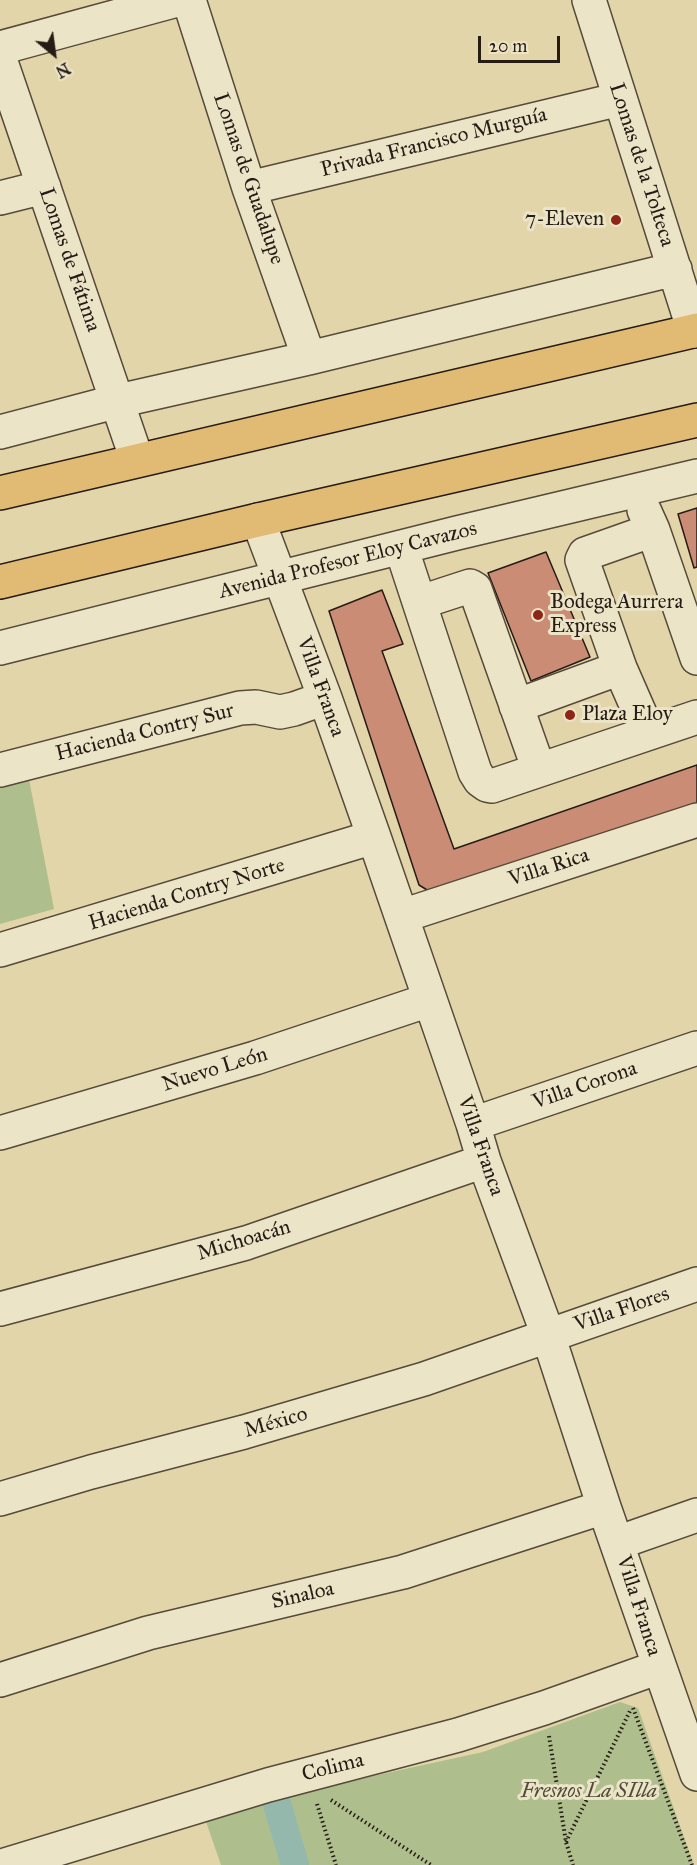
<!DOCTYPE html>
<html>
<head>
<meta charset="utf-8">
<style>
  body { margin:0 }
  #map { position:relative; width:697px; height:1865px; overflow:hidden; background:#e2d5a9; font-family:"IM FELL Great Primer",serif }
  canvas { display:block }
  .north { position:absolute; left:24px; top:24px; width:60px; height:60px; -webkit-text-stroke:4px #ece4c7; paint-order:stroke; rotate:151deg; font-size:16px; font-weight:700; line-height:24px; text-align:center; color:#271b16 }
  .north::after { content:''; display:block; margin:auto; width:21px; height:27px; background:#271b16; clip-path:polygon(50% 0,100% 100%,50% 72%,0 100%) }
  .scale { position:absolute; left:478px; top:36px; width:82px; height:27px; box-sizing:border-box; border:3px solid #271b16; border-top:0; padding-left:8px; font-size:18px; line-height:21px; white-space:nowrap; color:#271b16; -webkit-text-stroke:4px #ece4c7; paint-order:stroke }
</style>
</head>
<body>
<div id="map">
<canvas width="697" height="1865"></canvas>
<div class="north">N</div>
<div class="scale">20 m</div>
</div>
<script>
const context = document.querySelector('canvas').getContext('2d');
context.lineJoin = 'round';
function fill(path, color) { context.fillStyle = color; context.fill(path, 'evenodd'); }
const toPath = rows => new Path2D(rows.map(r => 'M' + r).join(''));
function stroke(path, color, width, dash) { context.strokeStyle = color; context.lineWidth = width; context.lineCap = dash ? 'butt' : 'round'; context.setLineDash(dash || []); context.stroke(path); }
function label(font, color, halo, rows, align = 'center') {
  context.font = font + ' "IM FELL Great Primer",serif'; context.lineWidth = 6; context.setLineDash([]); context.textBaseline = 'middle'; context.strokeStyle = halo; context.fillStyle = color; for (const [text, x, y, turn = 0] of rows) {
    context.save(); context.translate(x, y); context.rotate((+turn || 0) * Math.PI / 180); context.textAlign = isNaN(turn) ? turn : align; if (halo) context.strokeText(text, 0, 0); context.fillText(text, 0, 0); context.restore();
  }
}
const green = toPath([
  [28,774,54,909,0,924,0,782],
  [620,1702,638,1708,694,1865,221,1865,203,1813,483,1752]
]);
const canal = toPath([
  [275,1797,295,1865]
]);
const building = toPath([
  [697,508,697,567,694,568,678,514,697,508],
  [546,552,590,657,531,681,488,573,546,552],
  [382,590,403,644,382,651,454,849,697,765,697,808,437,896,419,885,329,611,382,590]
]);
const path = toPath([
  [633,1708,692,1865],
  [549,1736,566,1842,573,1865],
  [331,1800,431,1865],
  [317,1804,336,1865],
  [566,1842,630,1711]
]);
const minor = toPath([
  [189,0,249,188,309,358],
  [589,0,694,331],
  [0,48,177,0],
  [0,59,137,460],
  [249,188,620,99],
  [0,198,44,187],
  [0,432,118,401,309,358,675,269],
  [644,510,653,530,697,658],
  [258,520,325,698,374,837,473,1124,484,1161,548,1335,604,1507,697,1774],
  [401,547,475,772,480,780,487,785,492,786,697,717],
  [421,602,470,586,475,589,539,770],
  [0,648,457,533,697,476],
  [516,706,620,668],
  [648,732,620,668,582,560,585,554,653,530],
  [0,770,240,708,256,707,280,712,294,709,325,698],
  [402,916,697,820],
  [0,950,374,837],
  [473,1124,697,1048],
  [0,1133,255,1058,429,1000],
  [0,1309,246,1243,484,1161],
  [0,1499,91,1472,244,1432,424,1379,697,1284],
  [617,1543,697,1515],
  [0,1680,148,1633,403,1572,604,1507],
  [5,1865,268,1785,458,1735,544,1708,659,1667]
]);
const major = toPath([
  [0,493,697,330],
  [0,582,258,520,697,420]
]);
const markers = [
  [616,220,6,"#8f2418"],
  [538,615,6,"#8f2418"],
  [570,715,6,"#8f2418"]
];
const streetNames = [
  ["Privada Francisco Murguía",434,143,-14],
  ["Lomas de la Tolteca",641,165,72],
  ["Lomas de Guadalupe",248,179,71],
  ["Lomas de Fátima",69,260,71],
  ["Avenida Profesor Eloy Cavazos",348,561,-14],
  ["Villa Franca",320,687,70],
  ["Hacienda Contry Sur",145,733,-14],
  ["Villa Rica",549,868,-18],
  ["Hacienda Contry Norte",187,895,-17],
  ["Nuevo León",215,1070,-17],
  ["Villa Corona",585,1086,-19],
  ["Villa Franca",480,1146,71],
  ["Michoacán",244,1241,-17],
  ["Villa Flores",622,1310,-19],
  ["México",276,1423,-16],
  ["Sinaloa",303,1596,-13],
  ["Villa Franca",638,1606,72],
  ["Colima",333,1768,-14]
];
const poiNames = [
  ["7-Eleven",604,220,"right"],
  ["Bodega Aurrera",550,603],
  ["Express",550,627],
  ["Plaza Eloy",582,715]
];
const parkNames = [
  ["Fresnos La SIlla",589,1792]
];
fill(green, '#aebe8c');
stroke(canal, '#95b8ad', 28);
fill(building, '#cb8c76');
stroke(building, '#271b16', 1.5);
stroke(minor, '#564a3b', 36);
stroke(major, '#271b16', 36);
stroke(path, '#271b16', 4, [1.5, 3]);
stroke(minor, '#ece4c7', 33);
stroke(major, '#e1ba74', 33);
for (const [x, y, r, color] of markers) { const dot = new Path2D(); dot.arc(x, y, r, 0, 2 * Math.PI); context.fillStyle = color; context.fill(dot); stroke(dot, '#ece4c7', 2); }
label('21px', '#271b16', '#ece4c7', streetNames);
label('21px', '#271b16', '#ece4c7', poiNames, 'left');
label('italic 21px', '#504c39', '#ece4c7', parkNames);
</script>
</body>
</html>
